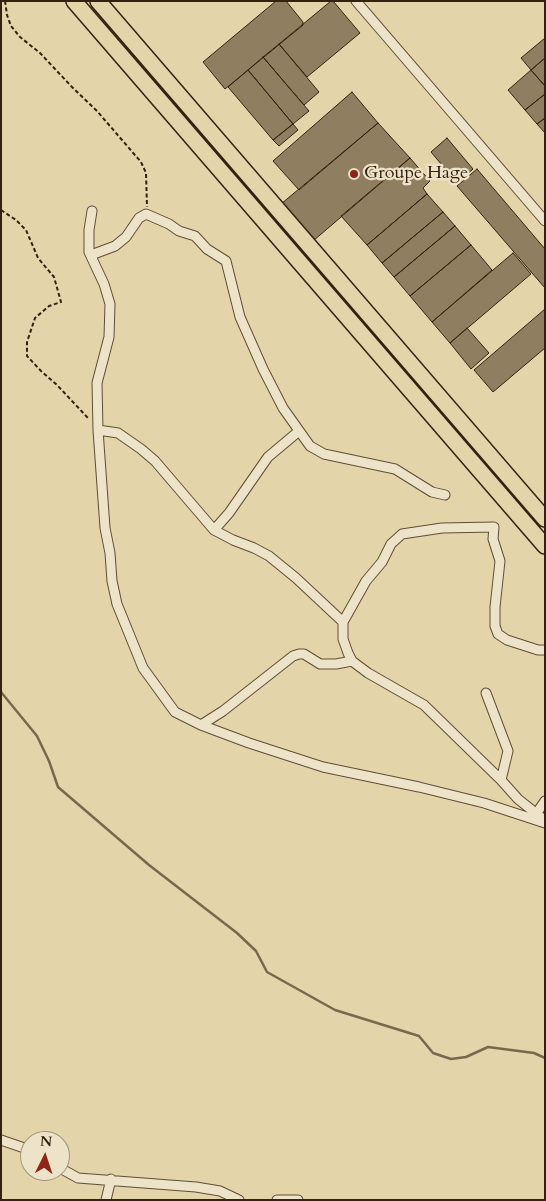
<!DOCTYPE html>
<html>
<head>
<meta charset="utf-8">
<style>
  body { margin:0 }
  #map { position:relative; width:546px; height:1201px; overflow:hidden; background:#e4d4aa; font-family:Cardo,serif }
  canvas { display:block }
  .frame { position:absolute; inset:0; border:2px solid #33220f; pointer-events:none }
  .north { position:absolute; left:20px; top:1131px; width:50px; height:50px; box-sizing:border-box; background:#ede3c8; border:1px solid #a3967e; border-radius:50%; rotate:4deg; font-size:14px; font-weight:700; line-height:20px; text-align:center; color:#33220f }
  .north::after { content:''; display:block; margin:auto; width:18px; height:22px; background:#8f2418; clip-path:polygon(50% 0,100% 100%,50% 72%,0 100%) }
</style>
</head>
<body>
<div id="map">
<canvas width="546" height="1201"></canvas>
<div class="frame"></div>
<div class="north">N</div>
</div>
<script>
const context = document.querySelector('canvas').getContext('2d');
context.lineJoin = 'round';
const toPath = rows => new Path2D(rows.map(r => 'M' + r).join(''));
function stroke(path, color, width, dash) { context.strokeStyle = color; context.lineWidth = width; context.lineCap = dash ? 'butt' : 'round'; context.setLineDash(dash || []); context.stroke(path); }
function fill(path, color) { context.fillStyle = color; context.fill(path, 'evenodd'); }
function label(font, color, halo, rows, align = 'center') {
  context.font = font + ' Cardo,serif'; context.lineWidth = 4.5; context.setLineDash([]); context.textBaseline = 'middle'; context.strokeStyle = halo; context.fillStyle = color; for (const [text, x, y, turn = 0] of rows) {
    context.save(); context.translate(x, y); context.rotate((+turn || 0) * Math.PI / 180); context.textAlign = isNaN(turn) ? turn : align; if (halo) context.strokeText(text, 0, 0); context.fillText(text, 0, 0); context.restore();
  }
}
const stream = toPath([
  [1,692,37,736,49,761,58,787,149,865,237,933,256,951,267,972,335,1010,419,1036,433,1053,451,1059,466,1057,488,1047,534,1053,545,1058]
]);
const building = toPath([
  [276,1,286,1,303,22,303,25,225,89,203,62,276,1],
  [331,1,333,1,360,33,307,77,279,44,331,1],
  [545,38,545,58,531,70,521,58,545,38],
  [279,44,319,92,304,105,263,57,279,44],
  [263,57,309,111,293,124,248,70,263,57],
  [545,58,545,86,531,70,545,58],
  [248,70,293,124,273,140,228,87,248,70],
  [531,70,545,86,545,94,525,110,508,90,531,70],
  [352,92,378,123,299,190,273,161,352,92],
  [545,94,545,118,537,124,525,110,545,94],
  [545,118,545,133,537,124,545,118],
  [378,123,410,158,313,241,281,204,378,123],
  [293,124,298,130,279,146,273,140,293,124],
  [447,138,473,169,457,183,431,152,447,138],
  [410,158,430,181,423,188,427,194,367,245,341,216,410,158],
  [477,169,545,249,545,288,457,186,477,169],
  [427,194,443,212,382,263,367,245,427,194],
  [443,212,455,226,394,277,382,263,443,212],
  [455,226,471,245,410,296,394,277,455,226],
  [471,245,492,270,432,322,410,296,471,245],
  [513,253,531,274,450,343,432,322,513,253],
  [545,309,545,348,493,392,474,370,545,309],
  [467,328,489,353,471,369,450,343,467,328]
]);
const path = toPath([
  [5,1,7,15,11,26,20,37,40,53,72,87,97,111,141,162,146,173,147,207],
  [1,210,16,220,26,230,38,258,54,277,61,302,49,306,35,318,27,342,27,356,41,371,57,385,88,418]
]);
const minor = toPath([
  [356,1,545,221],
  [92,211,89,230,89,252,104,284,110,304,109,337,97,383,98,430,118,433,141,449,155,461,214,530],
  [91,255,115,246,126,237,139,218,146,214,169,224,179,231,195,236,207,249,226,261,240,317,263,369,283,408,310,446,324,454,395,469,432,492,445,495],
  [98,430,105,528,110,553,112,581,117,604,143,668,175,712,201,725,249,743,323,767,419,787,484,803,545,823],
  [299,431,268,457,229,513,214,530,233,540,254,548,269,556,296,578,343,622],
  [486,693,508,751,501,780,518,799,543,819],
  [201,725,223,711,293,656,299,654,304,654,320,664,336,664,352,661],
  [501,780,424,705,368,673,352,661,348,653,343,639,343,622,366,581,382,562,391,544,402,534,442,528,494,527,493,539,500,561,495,607,495,626,498,634,507,640,538,650,545,650],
  [536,814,545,801],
  [1,1140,30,1150],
  [60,1168,78,1178,196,1187,220,1191,239,1200],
  [106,1200,111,1179],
  [277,1200,298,1200]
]);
const primary = toPath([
  [74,1,545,546],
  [98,1,545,519]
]);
const markers = [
  [354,174,5,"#8f2418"]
];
const poiNames = [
  ["Groupe Hage",364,174]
];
stroke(stream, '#79684c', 2.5);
fill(building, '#8f7f60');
stroke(building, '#33220f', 1);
stroke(minor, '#5f4e36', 11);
stroke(primary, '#33220f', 18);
stroke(path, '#33220f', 2, [4, 2.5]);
stroke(minor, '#ede3c8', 9);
stroke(primary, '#e4d4aa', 15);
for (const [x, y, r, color] of markers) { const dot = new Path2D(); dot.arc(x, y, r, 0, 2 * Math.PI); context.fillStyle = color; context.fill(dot); stroke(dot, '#ede3c8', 2); }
label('18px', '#33220f', '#ede3c8', poiNames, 'left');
</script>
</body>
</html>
